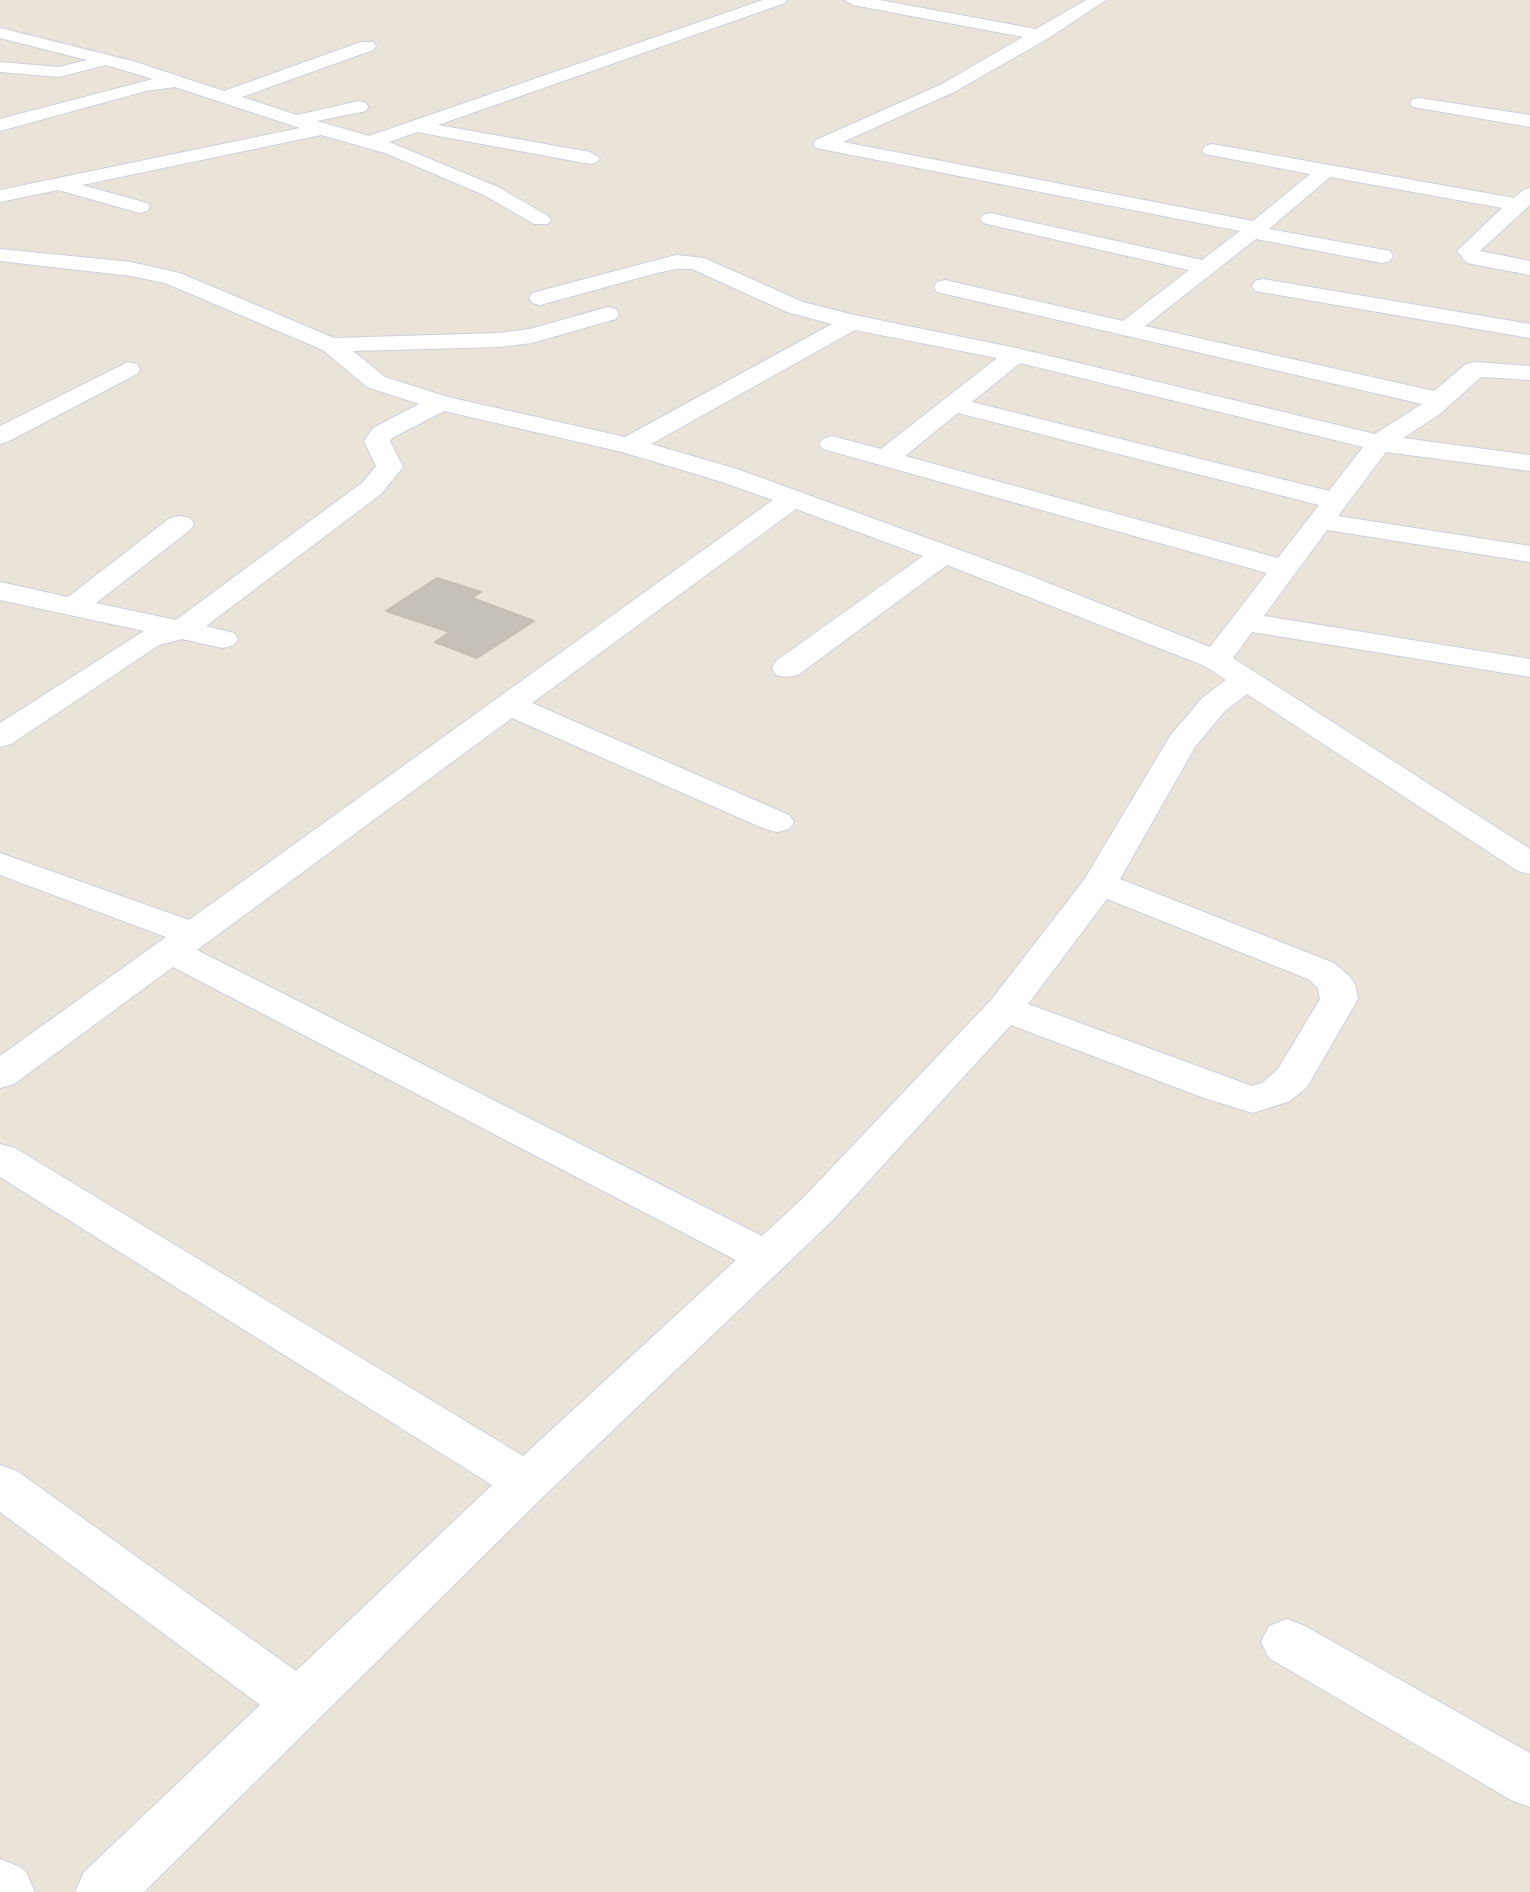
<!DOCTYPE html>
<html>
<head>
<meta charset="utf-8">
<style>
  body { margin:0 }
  canvas { display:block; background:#eae3d8 }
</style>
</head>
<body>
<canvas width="1530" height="1892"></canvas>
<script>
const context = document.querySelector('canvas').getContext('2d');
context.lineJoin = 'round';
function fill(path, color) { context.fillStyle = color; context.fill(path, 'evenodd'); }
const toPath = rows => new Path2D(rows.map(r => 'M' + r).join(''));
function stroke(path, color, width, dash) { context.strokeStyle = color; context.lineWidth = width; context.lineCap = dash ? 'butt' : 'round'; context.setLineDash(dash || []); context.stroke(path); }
const building = toPath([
  [437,578,481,592,472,598,534,621,477,658,435,642,450,632,386,611,437,578]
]);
const street = toPath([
  [763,0,787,0,785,3,438,125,590,152,600,158,597,162,590,164,417,132,389,142,498,187,548,216,551,220,548,224,534,224,484,195,385,153,321,135,82,185,147,203,150,207,147,211,140,213,58,190,0,202,0,190,300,128,175,87,146,91,0,131,0,119,153,79,106,65,59,77,0,72,0,62,59,67,87,60,0,38,0,28,136,62,224,91,361,42,373,42,376,46,373,50,242,97,297,115,359,101,366,103,368,107,366,111,317,121,369,136,763,0],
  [845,0,879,0,1036,29,1086,0,1106,0,1047,39,954,92,843,142,1253,221,1310,174,1205,154,1202,150,1205,146,1212,144,1514,198,1523,190,1530,188,1530,205,1480,251,1530,261,1530,275,1467,263,1457,251,1502,208,1330,177,1269,229,1390,251,1393,256,1390,261,1382,263,1256,239,1145,326,1434,391,1466,364,1475,362,1530,366,1530,380,1481,377,1440,414,1403,438,1530,455,1530,471,1386,452,1338,516,1530,546,1530,562,1327,530,1264,616,1530,659,1530,677,1252,632,1233,658,1530,849,1530,874,1518,871,1247,694,1224,712,1195,747,1120,879,1334,963,1349,976,1355,984,1358,999,1307,1087,1290,1101,1253,1113,1204,1098,1011,1025,833,1220,544,1496,144,1892,75,1892,84,1872,260,1705,0,1512,0,1465,17,1471,296,1671,492,1485,0,1177,0,1144,15,1148,523,1456,736,1260,173,967,14,1084,0,1088,0,1056,166,937,0,875,0,853,189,920,773,500,719,481,622,452,444,411,392,438,390,441,403,467,381,494,206,626,234,633,238,639,234,645,223,648,182,639,159,645,11,744,0,747,0,723,144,631,0,600,0,582,68,597,170,518,180,516,190,518,194,524,190,530,96,603,176,620,363,482,376,466,364,441,373,428,419,404,367,387,323,350,165,283,131,276,0,261,0,249,131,262,180,273,334,338,499,333,530,329,608,307,616,309,619,314,616,319,532,343,499,347,353,351,385,377,448,397,625,437,832,324,787,312,692,269,676,269,657,273,540,305,532,303,529,298,532,293,676,255,704,258,803,302,854,315,1016,348,1375,434,1422,404,937,292,934,287,937,282,945,280,1123,321,1189,270,983,223,980,219,983,215,990,213,1202,260,1240,231,816,148,813,144,816,140,942,84,1023,37,853,5,845,0],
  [855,330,997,358,881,449,832,436,823,439,819,444,823,449,1267,573,1210,647,1023,573,737,469,651,444,855,330],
  [1020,363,1363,447,1329,491,972,402,1020,363],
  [958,413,1319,505,1278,558,905,456,958,413],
  [796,509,923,556,776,661,772,668,776,675,787,677,798,675,947,565,1205,666,1226,680,1202,698,1170,736,1084,880,991,1000,803,1198,762,1236,197,950,512,718,765,829,777,832,789,829,794,822,789,815,532,703,796,509],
  [1107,899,1308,979,1318,988,1320,999,1278,1069,1262,1083,1252,1086,1028,1004,1107,899],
  [1419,98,1530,115,1530,127,1413,107,1410,103,1413,99,1419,98],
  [1263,279,1530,324,1530,338,1255,291,1252,286,1255,281,1263,279],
  [128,362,137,364,140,369,137,374,9,441,0,444,0,426,128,362],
  [1287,1619,1305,1626,1530,1753,1530,1807,1511,1800,1269,1658,1261,1642,1269,1626,1287,1619],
  [0,1859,20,1867,26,1872,35,1892,0,1892,0,1859]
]);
fill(building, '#c5c0b8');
stroke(building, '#c5bfb2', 2);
stroke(street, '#cdd0e1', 2);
fill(street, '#fff');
</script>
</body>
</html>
